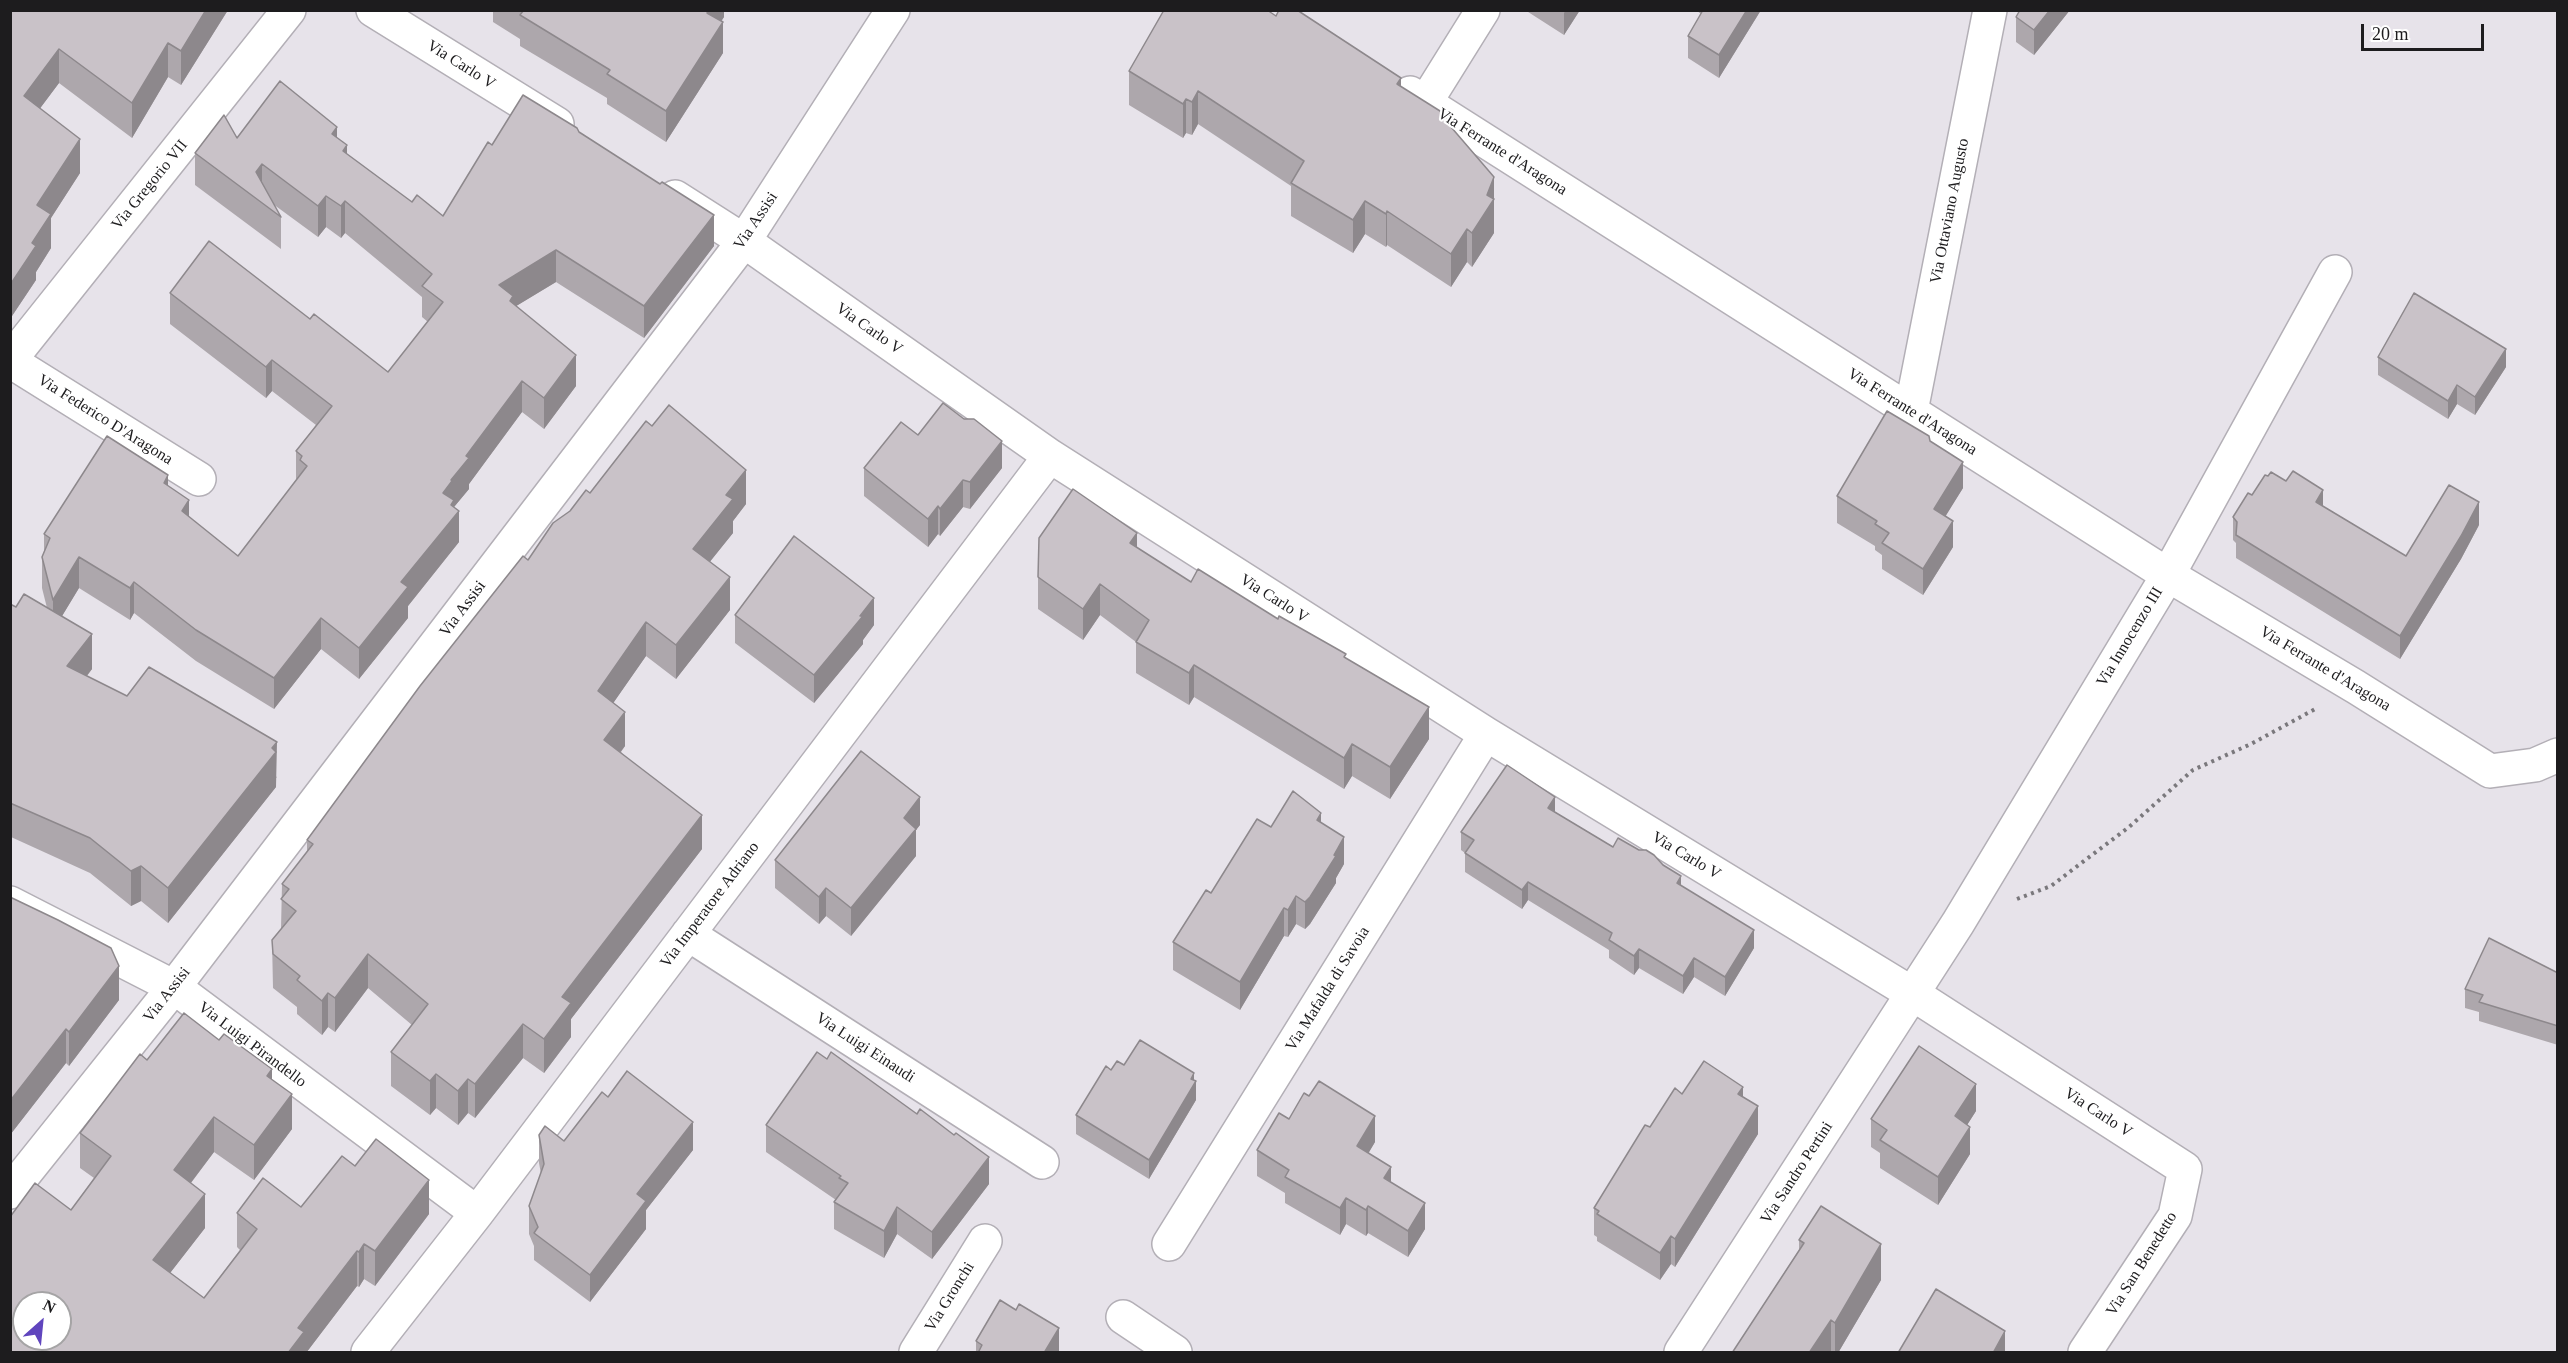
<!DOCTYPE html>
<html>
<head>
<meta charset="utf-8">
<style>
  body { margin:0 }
  #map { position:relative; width:2568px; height:1363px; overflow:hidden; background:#e7e3ea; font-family:"Times New Roman",serif }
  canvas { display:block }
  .frame { position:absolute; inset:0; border:12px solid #1d1c1e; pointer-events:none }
  .north { position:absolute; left:12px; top:1291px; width:60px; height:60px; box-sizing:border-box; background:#fff; border:2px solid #a5a4a5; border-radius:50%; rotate:27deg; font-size:16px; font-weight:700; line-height:24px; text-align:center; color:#1d1c1e }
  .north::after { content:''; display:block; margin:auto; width:21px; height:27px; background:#6045be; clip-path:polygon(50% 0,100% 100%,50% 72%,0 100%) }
  .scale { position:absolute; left:2361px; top:24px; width:123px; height:27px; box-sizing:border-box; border:3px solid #1d1c1e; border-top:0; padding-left:8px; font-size:18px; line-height:21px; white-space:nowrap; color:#1d1c1e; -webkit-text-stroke:4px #fff; paint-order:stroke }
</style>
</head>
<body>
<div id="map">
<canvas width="2568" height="1363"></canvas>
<div class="frame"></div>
<div class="north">N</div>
<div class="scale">20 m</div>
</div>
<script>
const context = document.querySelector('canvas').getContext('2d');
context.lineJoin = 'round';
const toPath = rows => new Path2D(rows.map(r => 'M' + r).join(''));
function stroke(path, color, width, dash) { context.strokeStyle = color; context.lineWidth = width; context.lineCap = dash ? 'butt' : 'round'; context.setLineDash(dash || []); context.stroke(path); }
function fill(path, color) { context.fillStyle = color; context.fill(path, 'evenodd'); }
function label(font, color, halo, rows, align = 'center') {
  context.font = font + ' "Times New Roman",serif'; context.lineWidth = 4.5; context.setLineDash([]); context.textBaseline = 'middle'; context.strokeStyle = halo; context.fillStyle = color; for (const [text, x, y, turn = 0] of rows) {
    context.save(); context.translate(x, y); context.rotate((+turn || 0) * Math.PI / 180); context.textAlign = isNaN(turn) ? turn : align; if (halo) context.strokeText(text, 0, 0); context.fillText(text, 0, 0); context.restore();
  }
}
const path = toPath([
  [2017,899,2051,886,2129,827,2193,770,2251,744,2317,708]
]);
const minor = toPath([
  [373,10,557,124],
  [1410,93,2168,575,2356,687,2490,771,2535,765,2558,755],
  [1425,103,1483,10],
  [675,197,744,241,1050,456,1486,734,1913,994,2185,1169,2175,1216,2085,1352],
  [10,360,289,10],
  [10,361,199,479],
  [1911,411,1990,10],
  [10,903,174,987,477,1213],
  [688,934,1042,1162],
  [10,1192,174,987,744,241,893,10],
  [1169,1244,1486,734],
  [1123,1317,1175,1352],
  [368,1352,477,1213,1050,456],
  [916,1352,985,1241],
  [1681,1352,1958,923,2168,575,2335,272]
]);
const wall = toPath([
  [10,10,228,10,181,85,168,77,132,138,59,83,40,108,80,173,51,218,51,248,36,272,36,280,12,316,10,315],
  [493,10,724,10,724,17,721,21,723,53,666,142,607,104,607,98,520,46,520,39,493,22],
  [1525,10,1580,10,1564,35],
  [1696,10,1761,10,1719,78,1688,58,1688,36,1701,14],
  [2070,10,2034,55,2016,42,2016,17],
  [1129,71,1401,86,1448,123,1494,177,1494,233,1472,267,1467,262,1451,287,1387,245,1386,247,1365,234,1353,253,1291,216,1291,186,1198,124,1192,135,1186,133,1183,138,1129,105],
  [579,132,714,246,644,338,556,282,516,306,576,386,544,429,522,412,469,484,469,489,454,507,459,542,408,606,408,618,359,679,321,649,274,709,196,661,134,613,130,620,79,588,62,616,92,669,87,676,277,777,276,778,276,787,168,923,141,901,131,906,90,873,11,837,10,604,16,607,47,608,42,588,42,557,44,552,44,534,168,486,189,517,238,556,296,480,296,451,316,425,272,391,266,398,170,324,170,293,310,319,388,372,428,322,422,317,422,297,345,233,341,238,326,227,318,237,273,204,281,217,281,249,195,185,195,153,237,138,337,138,347,154,412,202,443,216,492,145],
  [2378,357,2506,367,2475,415,2457,404,2448,419,2378,375],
  [918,435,1002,468,970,509,963,507,940,536,938,534,928,547,864,496,864,468],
  [1930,441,1963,488,1945,516,1953,547,1923,595,1882,569,1882,555,1875,550,1875,546,1837,523,1837,496],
  [590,493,746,504,733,521,733,533,710,561,730,610,676,679,646,656,613,703,625,746,621,752,702,849,571,1019,571,1037,544,1073,523,1058,475,1118,468,1113,458,1125,436,1108,430,1115,391,1086,391,1052,412,1025,368,988,335,1032,328,1027,322,1035,297,1014,297,1007,273,988,272,940,281,929,282,884,307,852,307,840,528,560,570,511],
  [2252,495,2323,507,2406,556,2479,525,2461,559,2400,659,2236,558,2236,543,2233,540,2233,517],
  [1137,548,1191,582,1278,619,1346,658,1429,739,1390,799,1352,776,1344,789,1194,697,1189,705,1136,673,1136,642,1100,615,1083,640,1038,609,1038,577],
  [735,615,874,625,863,640,863,644,814,703,735,643],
  [1555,812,1613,847,1681,885,1754,948,1725,996,1694,977,1683,994,1639,968,1634,975,1609,958,1609,950,1528,900,1522,909,1465,872,1465,853,1461,850,1461,832],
  [1321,822,1344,864,1336,878,1336,883,1310,924,1305,929,1296,924,1288,937,1284,936,1240,1010,1173,970,1173,942,1211,893,1271,827],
  [920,825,916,830,916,856,851,936,826,916,819,924,775,888,775,860],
  [10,897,119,1000,69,1066,66,1063,10,1135],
  [2558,973,2558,1045,2479,1021,2479,1012,2465,1008,2465,989],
  [147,1060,272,1079,292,1129,254,1180,214,1152,191,1183,205,1228,170,1273,204,1298,240,1250,237,1247,237,1213,301,1207,355,1166,429,1214,375,1286,364,1279,359,1287,357,1286,306,1353,10,1353,71,1210,94,1178,80,1168,80,1133],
  [1124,1065,1194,1080,1196,1100,1149,1179,1076,1134,1076,1115,1111,1070],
  [1682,1094,1743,1097,1758,1134,1675,1267,1671,1264,1660,1280,1597,1241,1597,1237,1594,1235,1594,1208,1650,1127],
  [608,1097,693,1150,646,1210,646,1229,590,1302,534,1260,534,1246,529,1234,529,1206,541,1174,539,1163,539,1135,564,1141],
  [1976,1111,1967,1125,1970,1154,1938,1205,1880,1168,1880,1153,1871,1147,1871,1119],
  [1289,1119,1375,1142,1368,1153,1391,1182,1425,1229,1408,1257,1368,1233,1366,1236,1346,1224,1340,1235,1285,1203,1285,1193,1257,1176,1257,1150],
  [766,1125,989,1184,932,1259,897,1234,884,1258,834,1229,834,1202,836,1200,766,1152],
  [1799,1240,1881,1280,1838,1353,1732,1353,1799,1250],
  [976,1341,1059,1353,976,1353]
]);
const shadedWall = toPath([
  [206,10,228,10,181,85,181,51],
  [709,10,724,10,724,17,707,43,707,13],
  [1566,10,1580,10,1564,35,1564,13],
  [1747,10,1761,10,1719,78,1719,55],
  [2050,10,2070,10,2034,55,2034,30],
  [723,22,723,53,666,142,666,111],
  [168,43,168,77,132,138,132,103],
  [59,49,59,83,24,130,24,96],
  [1401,78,1401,111,1397,84],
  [1198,91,1198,124,1192,135,1192,102],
  [1186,99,1186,133,1183,138,1183,104],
  [337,127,337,158,332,134],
  [80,139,80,173,51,218,51,248,36,272,36,280,12,316,12,282,32,243,37,205],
  [347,145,347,177,343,151],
  [262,164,262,195,256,172],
  [1494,177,1494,233,1472,267,1472,233],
  [326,196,326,227,318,237,318,206],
  [345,201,345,233,341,238,341,206],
  [1365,201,1365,234,1353,253,1353,220],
  [1387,211,1387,245,1386,247,1386,214],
  [714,215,714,246,644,338,644,306],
  [1467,229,1467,262,1451,287,1451,254],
  [556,250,556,282,513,308,499,285],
  [2506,349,2506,367,2475,415,2475,397],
  [576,355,576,386,544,429,544,398],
  [272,360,272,391,266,398,266,367],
  [522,381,522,412,469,484,469,489,454,507,459,511,459,542,408,606,408,618,359,679,359,648,401,582,443,493,451,480,466,456],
  [2457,385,2457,404,2448,419,2448,401],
  [1002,441,1002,468,970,509,970,482],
  [1963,462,1963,488,1934,535,1934,509],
  [746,470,746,504,733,521,733,533,693,583,693,549,726,495],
  [168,475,168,507,164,483],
  [963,480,963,507,940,536,940,509],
  [2323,490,2323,513,2316,502],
  [189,500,189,531,182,511],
  [2479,502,2479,525,2461,559,2400,659,2400,636],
  [938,506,938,534,928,547,928,519],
  [1953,521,1953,547,1923,595,1923,569],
  [1137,533,1137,564,1130,543],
  [79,557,79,588,53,631,53,600],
  [730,577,730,610,676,679,676,645],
  [134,582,134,613,130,620,130,588],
  [1100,584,1100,615,1083,640,1083,609],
  [874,598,874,625,863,640,863,644,814,703,814,675],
  [321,618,321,649,274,709,274,678],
  [646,622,646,656,598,725,598,691],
  [92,634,92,669,67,701,67,666],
  [1194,665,1194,697,1189,705,1189,673],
  [1429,707,1429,739,1390,799,1390,767],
  [625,712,625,746,604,773,604,740],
  [277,742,276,787,168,923,168,888],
  [1352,744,1352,776,1344,789,1344,758],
  [920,797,920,825,916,830,916,856,851,936,851,908,904,818],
  [1555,797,1555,815,1548,808],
  [1321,813,1321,840,1317,820],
  [702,815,702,849,571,1019,571,1037,544,1073,544,1039,562,997],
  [1344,837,1344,864,1336,878,1336,883,1310,924,1305,929,1305,902],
  [141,866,141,901,131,906,131,871],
  [1681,876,1681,895,1677,883],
  [1528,882,1528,900,1522,909,1522,890],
  [826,888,826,916,819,924,819,897],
  [1296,896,1296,924,1288,937,1288,910],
  [1284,908,1284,936,1240,1010,1240,982],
  [1754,930,1754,948,1725,996,1725,977],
  [1639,949,1639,968,1634,975,1634,956],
  [368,954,368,988,335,1032,335,998],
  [1694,958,1694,977,1683,994,1683,976],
  [119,966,119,1000,69,1066,69,1032],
  [328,993,328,1027,322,1035,322,1001],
  [523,1024,523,1058,475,1118,475,1084],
  [66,1029,66,1063,10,1135,10,1101],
  [272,1069,272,1104,267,1076],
  [1194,1073,1194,1084,1196,1081,1196,1100,1149,1179,1149,1160],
  [436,1074,436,1108,430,1115,430,1081],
  [468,1079,468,1113,458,1125,458,1091],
  [1976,1084,1976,1111,1955,1144,1955,1116],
  [1743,1087,1743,1114,1738,1094],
  [292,1094,292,1129,254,1180,254,1145],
  [1758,1106,1758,1134,1675,1267,1675,1239],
  [1375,1116,1375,1142,1357,1173,1357,1146],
  [214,1117,214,1152,174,1205,174,1170],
  [693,1122,693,1150,646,1210,646,1229,590,1302,590,1275,637,1194],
  [1970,1127,1970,1154,1938,1205,1938,1177],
  [989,1157,989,1184,932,1259,932,1232],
  [1391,1167,1391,1194,1384,1178],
  [429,1180,429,1214,375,1286,375,1251],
  [205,1194,205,1228,153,1295,153,1260],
  [1346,1198,1346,1224,1340,1235,1340,1208],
  [1425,1203,1425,1229,1408,1257,1408,1231],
  [1368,1206,1368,1233,1366,1236,1366,1210],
  [897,1207,897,1234,884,1258,884,1231],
  [1671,1236,1671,1264,1660,1280,1660,1253],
  [364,1244,364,1279,359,1287,359,1252],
  [1881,1244,1881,1280,1838,1353,1835,1353,1835,1323],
  [357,1251,357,1286,306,1353,288,1353,298,1328],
  [1831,1320,1831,1353,1809,1353],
  [1059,1328,1059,1353,1044,1353],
  [2005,1331,2005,1353,1993,1353]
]);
const building = toPath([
  [10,10,206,10,181,51,168,43,132,103,59,49,24,96,80,139,37,205,51,214,32,243,36,246,12,282,10,281,10,10],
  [522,10,709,10,707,13,723,22,666,111,607,74,610,70,520,15,523,11,522,10],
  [1164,10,1267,10,1276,16,1279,10,1297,10,1401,78,1397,84,1448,116,1445,120,1494,177,1487,195,1494,199,1472,233,1467,229,1451,254,1387,211,1386,214,1365,201,1353,220,1291,183,1304,161,1198,91,1192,102,1186,99,1183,104,1129,71,1164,10],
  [1703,10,1747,10,1719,55,1688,36,1703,10],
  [2020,10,2050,10,2034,30,2016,17,2020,10],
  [280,81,337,127,332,134,347,145,343,151,412,202,417,195,443,216,488,142,492,145,523,95,577,128,579,132,660,184,662,182,714,215,644,306,556,250,499,285,513,296,510,301,576,355,544,398,522,381,466,456,469,458,451,480,452,481,443,493,454,500,451,505,459,511,401,582,408,587,359,648,321,618,274,678,196,630,134,582,130,588,79,557,53,600,42,557,50,538,44,534,107,436,168,475,164,483,189,500,182,511,238,556,307,466,300,460,302,456,296,451,332,406,272,360,266,367,170,293,209,241,310,319,314,314,388,372,443,302,422,286,432,274,345,201,341,206,326,196,318,206,262,164,256,172,281,217,195,153,224,115,237,138,280,81],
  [2414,293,2506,349,2475,397,2457,385,2448,401,2378,357,2414,293],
  [943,403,964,419,974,419,1002,441,970,482,963,480,940,509,938,506,928,519,864,468,901,422,918,435,943,403],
  [669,405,746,470,726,495,733,499,693,549,730,577,676,645,646,622,598,691,625,712,604,740,702,815,562,997,571,1003,544,1039,523,1024,475,1084,468,1079,458,1091,436,1074,430,1081,391,1052,428,1004,368,954,335,998,328,993,322,1001,297,980,300,976,273,954,272,940,296,911,281,899,289,889,282,884,313,844,307,840,420,686,523,556,528,560,553,523,570,511,586,490,590,493,646,421,652,426,669,405],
  [1887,411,1929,436,1930,441,1963,462,1934,509,1953,521,1923,569,1882,543,1889,533,1875,524,1877,521,1837,496,1887,411],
  [2293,471,2323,490,2316,502,2406,556,2449,485,2479,502,2461,536,2400,636,2236,535,2237,522,2233,517,2248,493,2252,495,2265,475,2268,476,2271,472,2286,481,2293,471],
  [1073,489,1137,533,1130,543,1191,582,1198,569,1278,619,1279,616,1346,654,1344,657,1429,707,1390,767,1352,744,1344,758,1194,665,1189,673,1136,642,1149,620,1100,584,1083,609,1038,577,1039,538,1073,489],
  [794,536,874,598,860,616,863,616,814,675,735,615,794,536],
  [24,594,92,634,67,666,127,696,149,667,277,742,272,748,276,752,168,888,141,866,131,871,90,838,10,803,10,604,16,607,24,594],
  [861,751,920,797,904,818,916,829,851,908,826,888,819,897,775,860,861,751],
  [1507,765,1555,797,1548,808,1613,847,1618,838,1639,850,1646,850,1654,855,1663,865,1681,876,1677,883,1754,930,1725,977,1694,958,1683,976,1639,949,1634,956,1609,940,1612,933,1528,882,1522,890,1465,853,1474,840,1461,832,1507,765],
  [1293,791,1321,813,1317,820,1344,837,1334,855,1336,856,1310,897,1305,902,1296,896,1288,910,1284,908,1240,982,1173,942,1206,890,1211,893,1257,819,1271,827,1293,791],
  [10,897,58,920,111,948,119,966,69,1032,66,1029,10,1101,10,897],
  [2489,938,2558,973,2558,1026,2479,1002,2483,995,2465,989,2489,938],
  [184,1013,219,1040,224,1034,272,1069,267,1076,292,1094,254,1145,214,1117,174,1170,205,1194,153,1260,204,1298,257,1229,237,1213,263,1178,301,1207,342,1156,355,1166,376,1139,429,1180,375,1251,364,1244,359,1252,357,1251,298,1328,304,1332,288,1353,10,1353,10,1217,35,1183,71,1210,111,1156,80,1133,140,1054,147,1060,184,1013],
  [24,1303,60,1303,60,1339,24,1339,24,1303],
  [1140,1040,1194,1073,1191,1079,1196,1081,1149,1160,1076,1115,1106,1066,1111,1070,1117,1061,1124,1065,1140,1040],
  [1919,1046,1976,1084,1955,1116,1970,1127,1938,1177,1880,1140,1887,1130,1871,1119,1919,1046],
  [817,1052,827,1059,831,1052,917,1114,920,1109,954,1135,956,1133,989,1157,932,1232,897,1207,884,1231,834,1202,848,1183,839,1178,841,1176,766,1125,817,1052],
  [1704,1061,1743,1087,1738,1094,1758,1106,1675,1239,1671,1236,1660,1253,1597,1214,1599,1211,1594,1208,1645,1125,1650,1127,1675,1088,1682,1094,1704,1061],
  [627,1071,693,1122,637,1194,646,1201,590,1275,534,1233,538,1227,529,1206,544,1164,539,1135,545,1126,564,1141,602,1092,608,1097,627,1071],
  [1319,1081,1375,1116,1357,1146,1391,1167,1384,1178,1425,1203,1408,1231,1368,1206,1366,1210,1346,1198,1340,1208,1285,1177,1289,1170,1257,1150,1279,1113,1289,1119,1304,1093,1309,1096,1319,1081],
  [1821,1206,1881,1244,1835,1323,1831,1320,1809,1353,1732,1353,1804,1243,1799,1240,1821,1206],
  [1936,1289,2005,1331,1993,1353,1898,1353,1936,1289],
  [1000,1300,1016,1310,1019,1304,1059,1328,1044,1353,978,1353,982,1345,976,1341,1000,1300]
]);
const streetNames = [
  ["Via Carlo V",461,65,32],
  ["Via Ferrante d'Aragona",1502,152,32],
  ["Via Gregorio VII",150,185,-51],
  ["Via Ottaviano Augusto",1950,211,-79],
  ["Via Assisi",756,221,-56],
  ["Via Carlo V",869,329,35],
  ["Via Ferrante d'Aragona",1912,412,32],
  ["Via Federico D'Aragona",105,420,32],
  ["Via Carlo V",1274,599,32],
  ["Via Assisi",463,609,-53],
  ["Via Innocenzo III",2130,637,-59],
  ["Via Ferrante d'Aragona",2325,669,31],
  ["Via Carlo V",1686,856,31],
  ["Via Imperatore Adriano",710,905,-53],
  ["Via Mafalda di Savoia",1328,989,-58],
  ["Via Assisi",167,995,-52],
  ["Via Luigi Pirandello",252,1045,37],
  ["Via Luigi Einaudi",865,1048,33],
  ["Via Carlo V",2098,1113,33],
  ["Via Sandro Pertini",1797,1173,-57],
  ["Via San Benedetto",2142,1264,-58],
  ["Via Gronchi",950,1297,-58]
];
stroke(minor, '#b3afb6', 36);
stroke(path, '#7a787c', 4, [3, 4.5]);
stroke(minor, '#fff', 33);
fill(wall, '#ada7ac');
fill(shadedWall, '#8d888c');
fill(building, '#c9c2c8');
stroke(building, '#8d888c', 1.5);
label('16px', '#1d1c1e', '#fff', streetNames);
</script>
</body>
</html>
